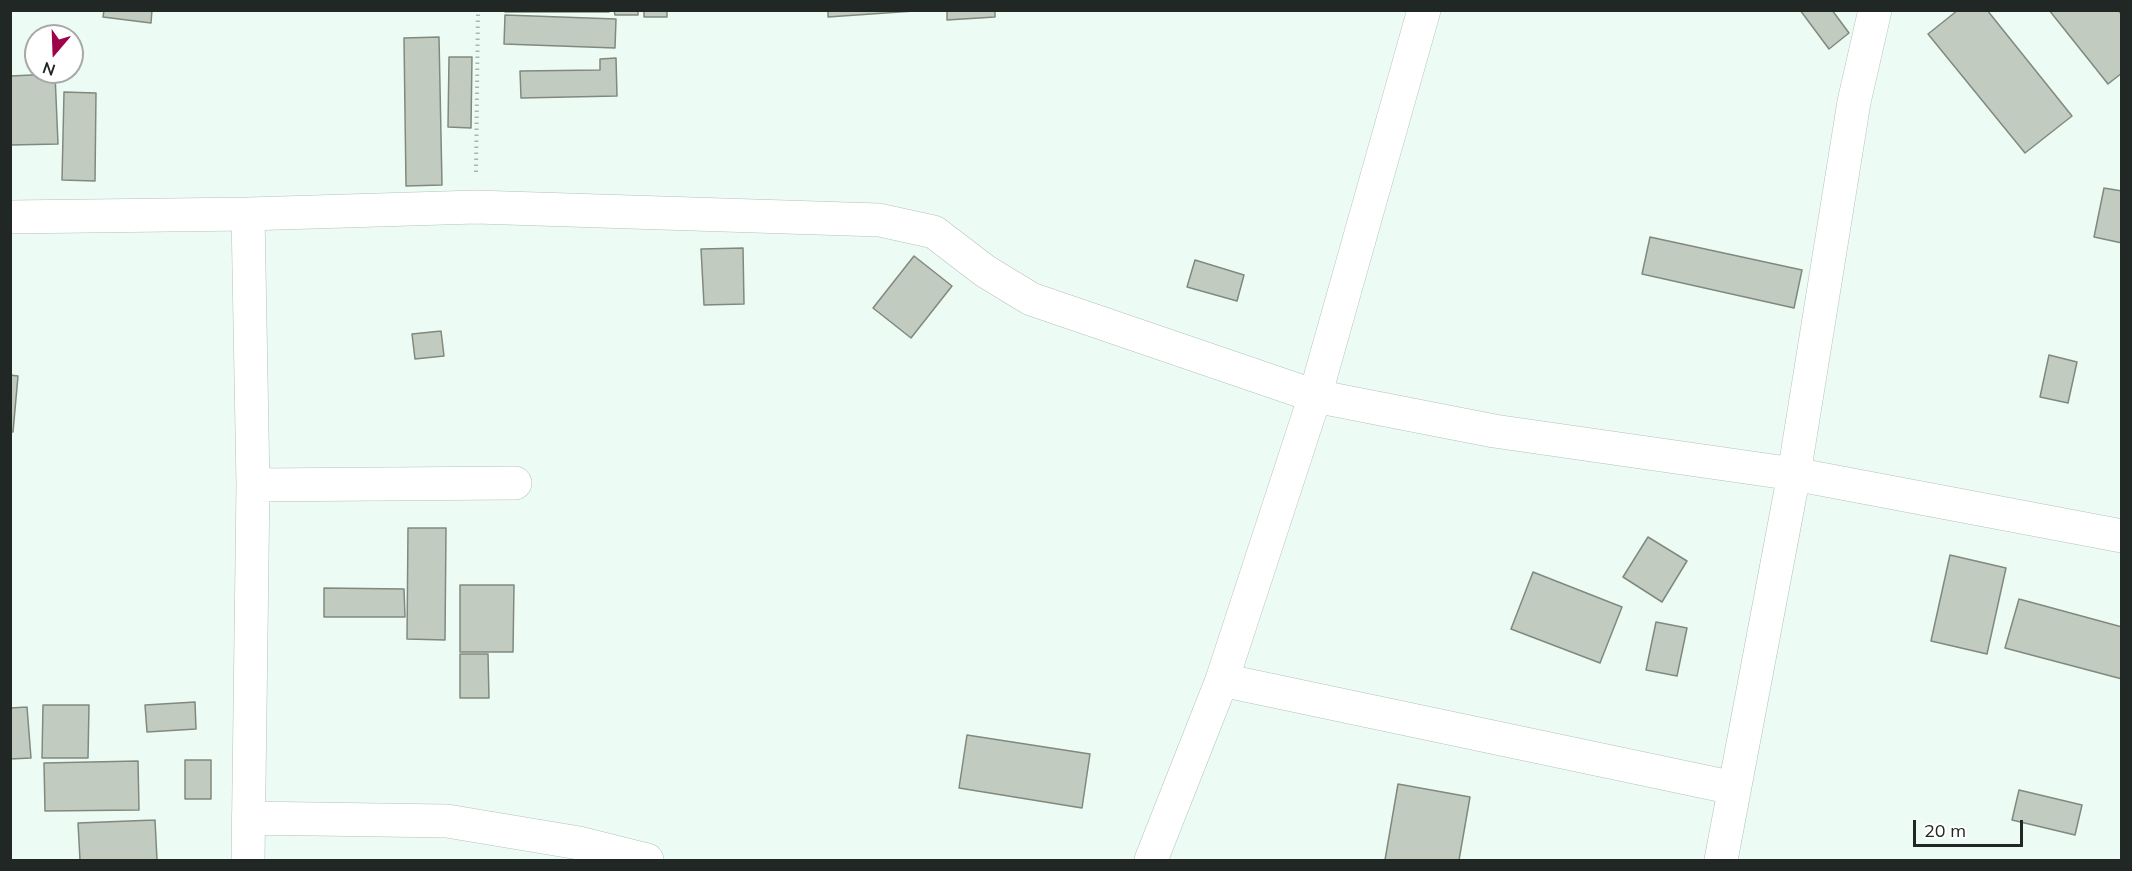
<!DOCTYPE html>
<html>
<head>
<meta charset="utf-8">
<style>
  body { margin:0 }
  #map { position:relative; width:2132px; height:871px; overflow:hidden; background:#ecfcf5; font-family:Mulish,sans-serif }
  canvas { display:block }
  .frame { position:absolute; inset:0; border:12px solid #212724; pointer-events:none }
  .north { position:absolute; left:24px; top:24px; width:60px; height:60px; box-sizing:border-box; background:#fff; border:2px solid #a6a9a7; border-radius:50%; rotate:199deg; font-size:16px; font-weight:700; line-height:24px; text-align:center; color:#212724 }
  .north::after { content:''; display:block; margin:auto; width:21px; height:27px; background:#9e0248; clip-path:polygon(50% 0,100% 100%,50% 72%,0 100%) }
  .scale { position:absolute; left:1913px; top:820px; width:110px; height:27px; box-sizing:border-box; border:3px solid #212724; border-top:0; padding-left:8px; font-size:18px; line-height:21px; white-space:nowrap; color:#212724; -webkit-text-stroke:4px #fff; paint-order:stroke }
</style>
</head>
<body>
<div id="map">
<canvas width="2132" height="871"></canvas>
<div class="frame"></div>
<div class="north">N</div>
<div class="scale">20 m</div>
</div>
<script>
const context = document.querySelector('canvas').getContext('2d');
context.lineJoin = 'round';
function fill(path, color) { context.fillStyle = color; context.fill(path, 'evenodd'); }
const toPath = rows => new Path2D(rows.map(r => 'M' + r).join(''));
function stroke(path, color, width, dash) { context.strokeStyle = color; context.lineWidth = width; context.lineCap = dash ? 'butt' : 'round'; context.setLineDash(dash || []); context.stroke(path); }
const building = toPath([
  [104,10,152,10,151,23,103,17,104,10],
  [505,10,609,10,609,12,505,12,505,10],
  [614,10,638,10,638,15,615,15,614,10],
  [644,10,667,10,667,17,644,17,644,10],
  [828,10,929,10,828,17,828,10],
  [947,10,995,10,995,17,947,20,947,10],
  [1800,10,1832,10,1849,33,1829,49,1800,10],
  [1958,10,1987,10,2072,116,2025,153,1928,34,1958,10],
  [2049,10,2118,10,2122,15,2122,73,2108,84,2049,10],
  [505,15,616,19,615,48,504,44,505,15],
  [439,37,442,185,406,186,404,38,439,37],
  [449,57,472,57,471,128,448,127,449,57],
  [616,58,617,96,521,98,520,71,600,70,600,59,616,58],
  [55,74,58,144,10,145,10,76,55,74],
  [64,92,96,93,95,181,62,180,64,92],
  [2104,188,2122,191,2122,243,2094,237,2104,188],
  [1650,237,1802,270,1794,308,1642,274,1650,237],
  [743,248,744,304,704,305,701,249,743,248],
  [914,256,952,286,911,338,873,308,914,256],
  [1195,260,1244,275,1237,301,1187,287,1195,260],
  [441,331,444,356,415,359,412,334,441,331],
  [2049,355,2077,362,2068,403,2040,397,2049,355],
  [10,375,18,376,13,432,10,432,10,375],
  [408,528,446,528,445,640,407,639,408,528],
  [1648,537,1687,561,1662,602,1623,577,1648,537],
  [1950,555,2006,568,1987,654,1931,641,1950,555],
  [1533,572,1622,607,1600,663,1511,629,1533,572],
  [460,585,514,585,513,652,460,652,460,585],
  [324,588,404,589,405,617,324,617,324,588],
  [2019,599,2122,627,2122,679,2005,648,2019,599],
  [1656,622,1687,628,1677,676,1646,670,1656,622],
  [460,654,488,654,489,698,460,698,460,654],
  [195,702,196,729,147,732,145,705,195,702],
  [43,705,89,705,88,758,42,758,43,705],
  [27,707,31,758,10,759,10,708,27,707],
  [967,735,1090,754,1082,808,959,788,967,735],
  [185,760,211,760,211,799,185,799,185,760],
  [138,761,139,810,45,811,44,763,138,761],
  [1398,784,1470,797,1459,860,1385,860,1398,784],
  [2019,790,2082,805,2075,835,2012,820,2019,790],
  [155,820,157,860,80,860,78,823,155,820]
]);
const path = toPath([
  [476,172,478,10]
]);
const street = toPath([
  [248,214,253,485,248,860],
  [10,217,248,214,476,207,879,220,934,232,985,271,1031,299,1315,396,1494,431,1794,474,2122,536],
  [253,485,515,483],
  [1222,680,1734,788],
  [248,818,447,821,579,843,647,860],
  [1151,860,1222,680,1315,396,1424,10],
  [1721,860,1794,474,1854,102,1875,10]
]);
fill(building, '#c2cbbf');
stroke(building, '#81897e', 1.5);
stroke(street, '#b3c2bc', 34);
stroke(path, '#a9b5b0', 4, [1.5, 4.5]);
stroke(street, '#fff', 33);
</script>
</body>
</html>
